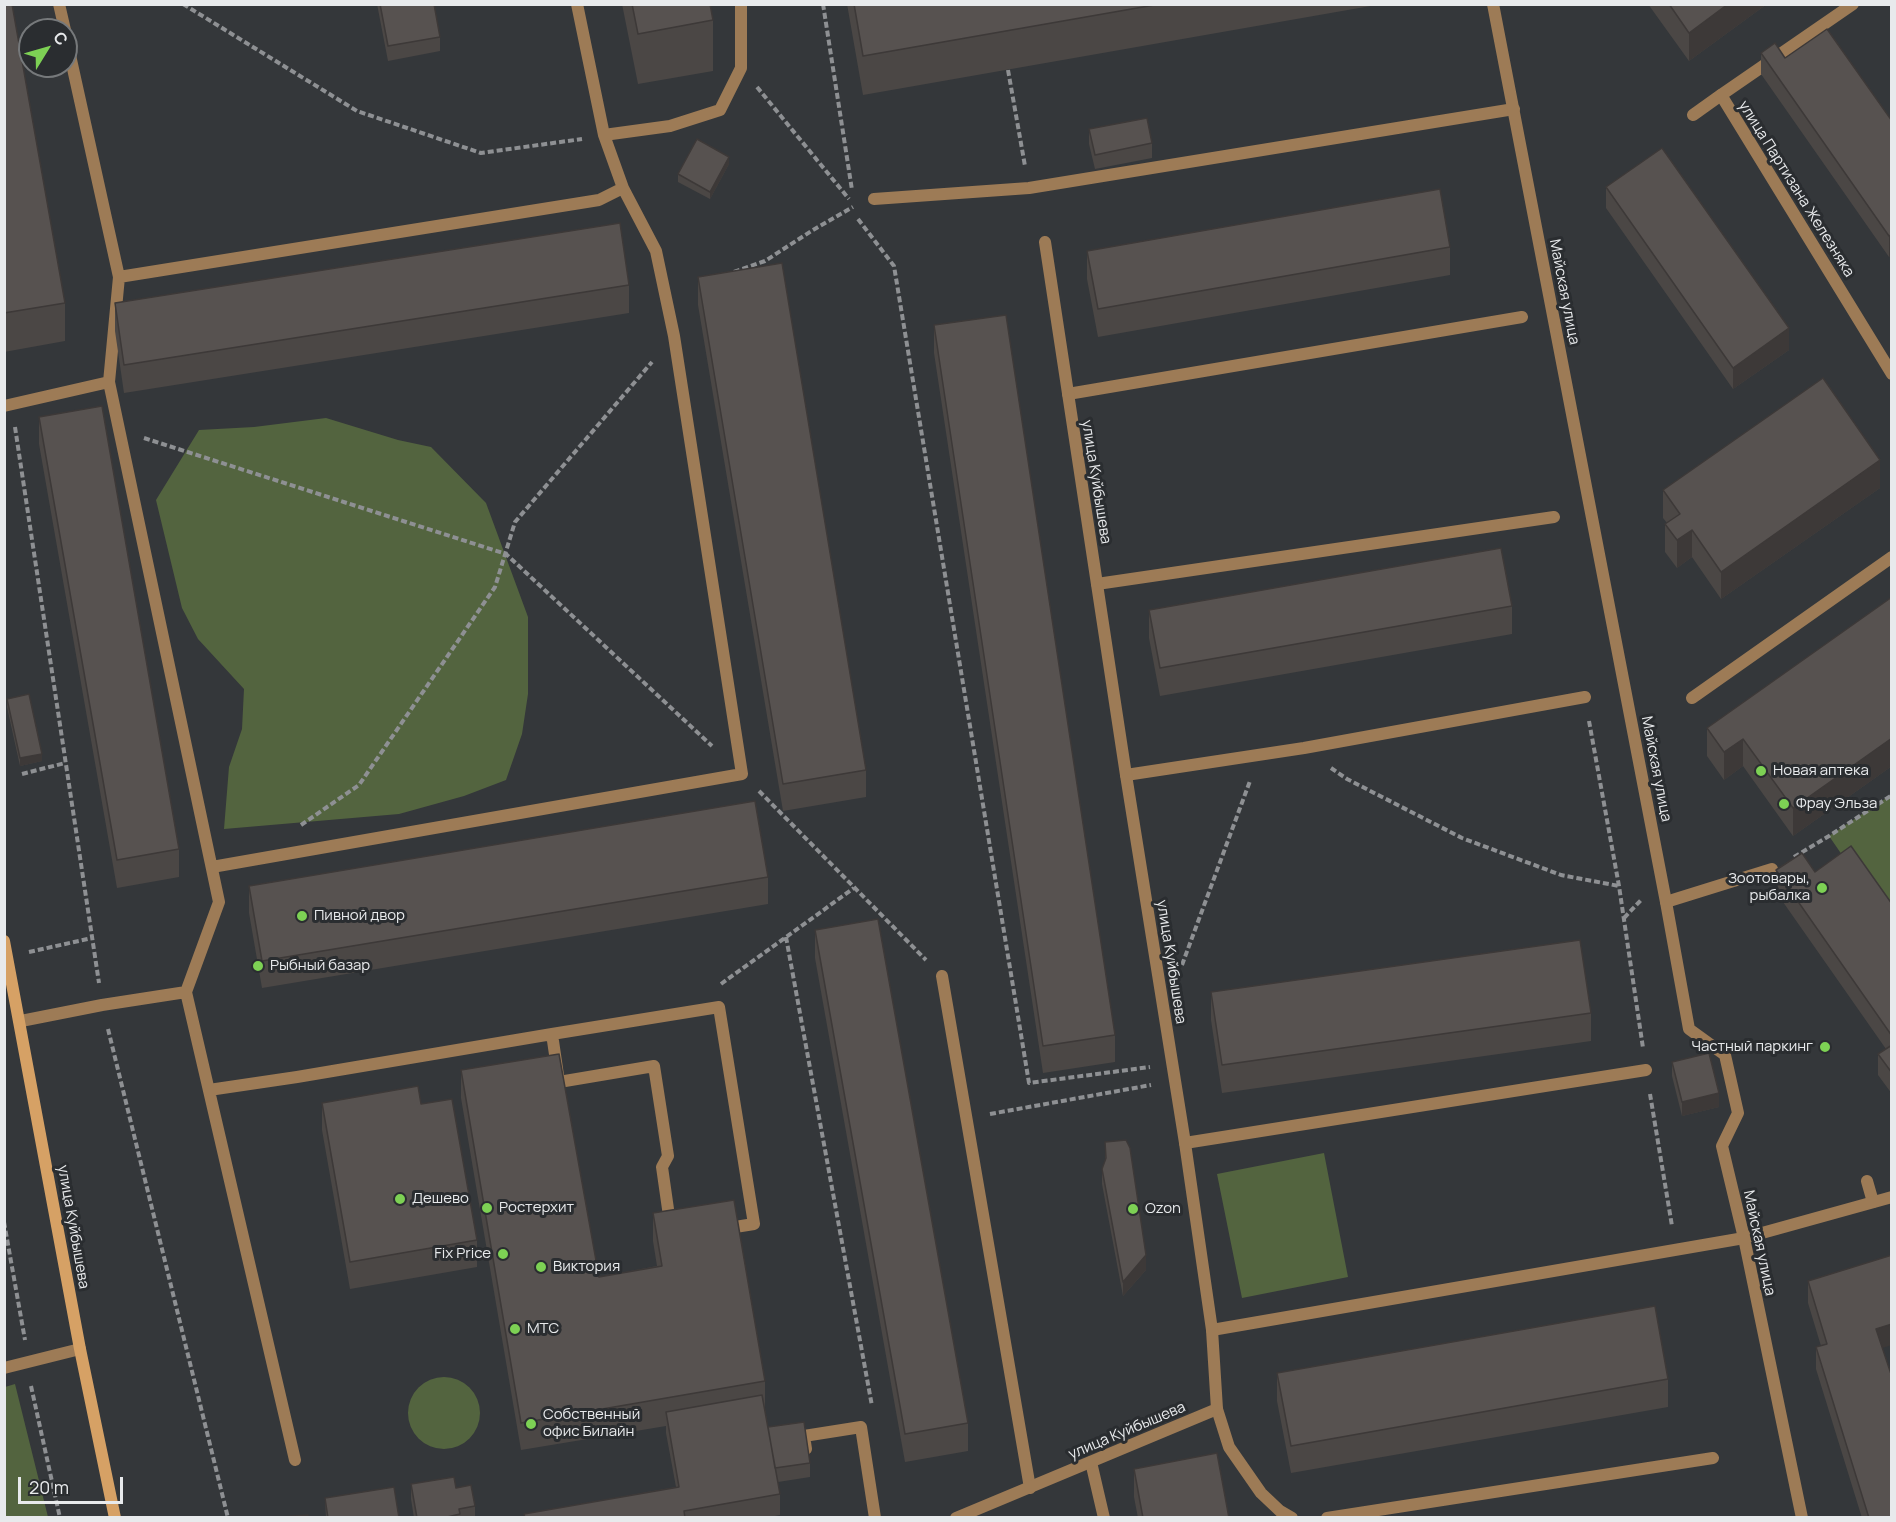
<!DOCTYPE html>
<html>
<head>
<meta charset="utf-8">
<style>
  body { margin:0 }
  #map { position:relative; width:1896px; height:1522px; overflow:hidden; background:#34373a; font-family:Manrope,sans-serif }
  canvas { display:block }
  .frame { position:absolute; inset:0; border:6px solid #e8eaec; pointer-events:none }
  .north { position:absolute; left:18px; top:18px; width:60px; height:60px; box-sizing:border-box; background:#2a2d30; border:2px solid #76797b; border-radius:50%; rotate:53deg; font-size:16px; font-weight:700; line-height:24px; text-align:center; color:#e8eaec }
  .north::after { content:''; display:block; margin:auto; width:21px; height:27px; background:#7dd154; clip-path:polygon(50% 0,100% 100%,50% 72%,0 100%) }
  .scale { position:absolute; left:18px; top:1477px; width:105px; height:27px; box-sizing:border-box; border:3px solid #e8eaec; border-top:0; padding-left:8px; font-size:18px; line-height:21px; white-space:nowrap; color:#e8eaec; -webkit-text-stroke:4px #2a2d30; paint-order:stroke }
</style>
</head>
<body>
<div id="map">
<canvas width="1896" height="1522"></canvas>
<div class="frame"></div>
<div class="north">С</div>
<div class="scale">20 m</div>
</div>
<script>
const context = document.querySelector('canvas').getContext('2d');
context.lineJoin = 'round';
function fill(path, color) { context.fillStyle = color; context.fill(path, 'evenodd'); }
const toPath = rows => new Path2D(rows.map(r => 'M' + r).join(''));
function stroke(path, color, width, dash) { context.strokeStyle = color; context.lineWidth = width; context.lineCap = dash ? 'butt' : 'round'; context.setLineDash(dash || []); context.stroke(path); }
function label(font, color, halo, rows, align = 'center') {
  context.font = font + ' Manrope,sans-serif'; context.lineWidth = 6; context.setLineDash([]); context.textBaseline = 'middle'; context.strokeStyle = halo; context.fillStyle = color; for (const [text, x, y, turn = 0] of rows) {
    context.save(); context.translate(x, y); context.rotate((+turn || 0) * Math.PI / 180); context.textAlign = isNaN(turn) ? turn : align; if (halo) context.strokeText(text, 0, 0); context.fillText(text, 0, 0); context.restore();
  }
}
const green = toPath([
  [326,418,398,440,431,447,486,503,528,617,528,694,522,734,506,780,464,796,399,814,224,829,229,767,242,729,244,689,198,639,182,608,156,500,199,430,254,427],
  [1891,795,1891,926,1829,836],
  [1324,1153,1348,1277,1242,1298,1217,1174],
  '408 1413a36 36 0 1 1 72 0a36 36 0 1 1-72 0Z',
  [15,1384,48,1517,5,1517,5,1387]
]);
const path = toPath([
  [183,4,357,111,481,153,582,139],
  [823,4,852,190],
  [1008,70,1025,166],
  [757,87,849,199],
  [858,219,894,266,1029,1083,1150,1067],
  [734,272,765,261,813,230,853,207],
  [15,427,99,983],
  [144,438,506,554,712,746],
  [1589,721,1619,886,1643,1048],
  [1331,768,1347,779,1462,838,1561,875,1619,886],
  [22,774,65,763],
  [759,791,926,960],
  [301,825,359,785,495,587,515,522,652,362],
  [1794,857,1829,836,1892,795],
  [1624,918,1642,899],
  [786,937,872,1406],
  [29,952,92,938],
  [1182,965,1250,781],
  [721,984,854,888],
  [108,1029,228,1518],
  [1650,1094,1672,1226],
  [990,1114,1151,1085],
  [4,1222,25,1340],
  [31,1386,60,1518]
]);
const service = toPath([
  [59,4,65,30],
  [66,37,119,277,599,200,623,188],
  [1693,115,1721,95],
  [604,135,670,126,720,110,741,68,741,4],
  [874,199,1029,188,1514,109],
  [109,382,119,277],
  [1068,394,1522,317],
  [4,406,109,382,219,902,186,992],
  [1097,584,1554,517],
  [1126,775,1304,748,1585,697],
  [212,867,742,774,674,336,656,251,623,188,604,135,577,4],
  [1666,902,1772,869],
  [942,976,1030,1488],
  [719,1007,754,1224,672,1237,662,1167,668,1156,654,1066,559,1082,552,1034,719,1007],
  [21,1021,102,1005,186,992,295,1460],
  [209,1090,297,1077,552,1034],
  [1185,1143,1646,1070],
  [1867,1181,1873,1202],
  [1212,1330,1744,1238],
  [1217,1409,1229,1447,1261,1493,1280,1511,1292,1518],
  [806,1449,804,1436,861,1427,875,1518],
  [1091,1462,1104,1518],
  [1327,1518,1713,1458]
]);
const minor = toPath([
  [1493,4,1666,902,1689,1029,1725,1055,1738,1113,1722,1146,1744,1238],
  [1853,4,1721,95,1892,374],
  [1692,698,1892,557],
  [4,1368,80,1349],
  [956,1518,1217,1409,1212,1330,1185,1143,1126,775,1045,242]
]);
const tertiary = toPath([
  [1802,1518,1744,1238,1892,1197]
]);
const secondary = toPath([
  [4,941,80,1349,115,1518]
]);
const wall = toPath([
  [4,4,65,303,65,341,4,352],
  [377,4,434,4,440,37,440,51,388,61],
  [622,4,710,4,713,20,713,71,638,84],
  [847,4,1382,4,863,95],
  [1648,4,1767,4,1689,61],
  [1761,53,1785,58,1892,121,1892,256,1889,257,1761,74],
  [1089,129,1152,143,1152,158,1095,169,1089,144],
  [729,164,710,199,678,182,678,174],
  [1606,187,1789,350,1733,389,1606,208],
  [1450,247,1450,275,1098,337,1087,279,1087,251],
  [698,277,866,770,866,797,783,811,698,305],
  [629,285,629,313,124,393,115,331,115,303],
  [934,325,1115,1035,1115,1062,1043,1073,934,353],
  [39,417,179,849,179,877,117,888,39,444],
  [1880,488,1721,599,1692,557,1677,568,1665,552,1665,524,1667,523,1663,518,1663,490],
  [1892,597,1892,766,1793,836,1743,766,1724,780,1707,756,1707,728],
  [1512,606,1512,634,1160,696,1149,638,1149,610],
  [7,699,42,761,20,766,7,707],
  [1776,870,1815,872,1892,904,1892,1094,1878,1075,1878,1054,1886,1049,1776,892],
  [768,877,768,904,262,988,249,913,249,886],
  [815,930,968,1423,968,1451,905,1462,815,958],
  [1211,992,1591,1013,1591,1041,1222,1093,1211,1020],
  [1672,1062,1719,1107,1682,1116,1672,1076],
  [461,1070,599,1277,657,1266,653,1241,653,1213,765,1381,765,1409,768,1427,810,1463,810,1477,778,1482,780,1494,780,1515,765,1518,524,1518,524,1514,676,1487,666,1433,666,1426,521,1450,461,1098],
  [322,1103,421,1104,477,1240,477,1267,350,1289,322,1130],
  [1105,1142,1146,1270,1123,1296,1102,1184,1102,1169,1105,1161],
  [1808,1281,1882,1348,1892,1518,1862,1518,1816,1369,1816,1347,1821,1346,1808,1303],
  [1277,1373,1668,1379,1668,1407,1291,1473,1277,1401],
  [1134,1469,1229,1518,1138,1518,1134,1497],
  [411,1484,456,1488,475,1506,475,1518,414,1518,411,1499],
  [325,1498,399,1518,326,1518]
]);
const shadedWall = toPath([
  [1728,4,1767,4,1689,61,1689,33],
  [729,157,729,164,710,199,710,192],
  [1892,234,1892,256,1889,257,1889,236],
  [1789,328,1789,350,1733,389,1733,368],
  [1880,460,1880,488,1721,599,1721,572],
  [1692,530,1692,557,1677,568,1677,540],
  [1892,738,1892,766,1793,836,1793,808],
  [1743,739,1743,766,1724,780,1724,752],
  [42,754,42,761,20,766,20,758],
  [1719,1093,1719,1107,1682,1116,1682,1102],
  [1146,1255,1146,1270,1123,1296,1123,1282],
  [1892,1324,1892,1345,1876,1350,1876,1329]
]);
const building = toPath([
  [4,4,12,4,65,303,4,313,4,4],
  [380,4,434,4,440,37,388,46,380,4],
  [632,4,710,4,713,20,638,34,632,4],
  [854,4,1160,4,863,56,854,4],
  [1669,4,1728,4,1689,33,1669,4],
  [1827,29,1892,121,1892,234,1889,236,1761,53,1775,43,1785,58,1827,29],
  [1147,118,1152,143,1095,155,1089,129,1147,118],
  [697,139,729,157,710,192,678,174,697,139],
  [1662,148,1789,328,1733,368,1606,187,1662,148],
  [1440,189,1450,247,1098,309,1087,251,1440,189],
  [620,223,629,285,124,365,115,303,620,223],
  [782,263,866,770,783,784,698,277,782,263],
  [1006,315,1115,1035,1043,1046,934,325,1006,315],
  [1823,378,1880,460,1721,572,1692,530,1677,540,1665,524,1680,514,1663,490,1823,378],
  [102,406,179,849,117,860,39,417,102,406],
  [1501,548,1512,606,1160,668,1149,610,1501,548],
  [1892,597,1892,738,1793,808,1743,739,1724,752,1707,728,1892,597],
  [29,694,42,754,20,758,7,699,29,694],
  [755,801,768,877,262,961,249,886,755,801],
  [1851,846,1892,904,1892,1036,1776,870,1802,853,1815,872,1851,846],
  [878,919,968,1423,905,1434,815,930,878,919],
  [1580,940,1591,1013,1222,1065,1211,992,1580,940],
  [1892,1045,1892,1073,1878,1054,1892,1045],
  [1709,1053,1719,1093,1682,1102,1672,1062,1709,1053],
  [559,1054,599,1277,662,1266,653,1213,734,1200,765,1381,521,1423,461,1070,559,1054],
  [418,1086,421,1104,452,1099,477,1240,350,1262,322,1103,418,1086],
  [1126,1140,1130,1148,1146,1255,1123,1282,1102,1169,1106,1158,1105,1142,1126,1140],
  [1892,1255,1892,1324,1876,1329,1892,1377,1892,1518,1869,1518,1816,1347,1827,1344,1808,1281,1892,1255],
  [1655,1306,1668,1379,1291,1446,1277,1373,1655,1306],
  [762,1395,780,1494,684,1511,685,1518,525,1518,524,1514,679,1487,666,1412,762,1395],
  [804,1422,810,1463,775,1468,768,1427,804,1422],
  [1217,1453,1229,1518,1143,1518,1134,1469,1217,1453],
  [454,1477,456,1488,471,1485,475,1506,459,1509,460,1514,443,1518,417,1518,411,1484,454,1477],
  [394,1487,399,1518,328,1518,325,1498,394,1487],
  [308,1515,308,1518,282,1518,282,1517,308,1515]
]);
const markers = [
  [1761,771,6,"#7dd154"],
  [1784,804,6,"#7dd154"],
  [1822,888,6,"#7dd154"],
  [302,916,6,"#7dd154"],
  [258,966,6,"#7dd154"],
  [1825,1047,6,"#7dd154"],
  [400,1199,6,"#7dd154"],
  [487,1208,6,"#7dd154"],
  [1133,1209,6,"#7dd154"],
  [503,1254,6,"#7dd154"],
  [541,1267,6,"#7dd154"],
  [515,1329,6,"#7dd154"],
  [531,1424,6,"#7dd154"]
];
const streetNames = [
  ["улица Партизана Железняка",1796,189,58],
  ["Майская улица",1564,292,79],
  ["улица Куйбышева",1096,482,81],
  ["Майская улица",1656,769,79],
  ["улица Куйбышева",1171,962,81],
  ["улица Куйбышева",73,1227,80],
  ["Майская улица",1759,1243,78],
  ["улица Куйбышева",1127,1431,-23]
];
const poiNames = [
  ["Новая аптека",1773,771],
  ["Фрау Эльза",1796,804],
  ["Зоотовары,",1810,879,"right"],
  ["рыбалка",1810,896,"right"],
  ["Пивной двор",314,916],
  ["Рыбный базар",270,966],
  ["Частный паркинг",1813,1047,"right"],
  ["Дешево",412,1199],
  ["Ростерхит",499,1208],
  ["Ozon",1145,1209],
  ["Fix Price",491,1254,"right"],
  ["Виктория",553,1267],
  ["МТС",527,1329],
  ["Собственный",543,1415],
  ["офис Билайн",543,1432]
];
fill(green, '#53643f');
stroke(path, '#8e9093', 4, [6, 3]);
stroke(service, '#9d7b56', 12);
stroke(minor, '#9d7b56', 12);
stroke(tertiary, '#9d7b56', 12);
stroke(secondary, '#d6a165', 12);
fill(wall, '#4b4745');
fill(shadedWall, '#3d3938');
fill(building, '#575250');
stroke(building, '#3d3938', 1.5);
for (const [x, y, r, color] of markers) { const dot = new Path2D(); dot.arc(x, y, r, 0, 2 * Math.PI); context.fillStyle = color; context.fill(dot); stroke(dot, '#2a2d30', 2); }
label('15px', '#e8eaec', '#2a2d30', streetNames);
label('15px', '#e8eaec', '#2a2d30', poiNames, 'left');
</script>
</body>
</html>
